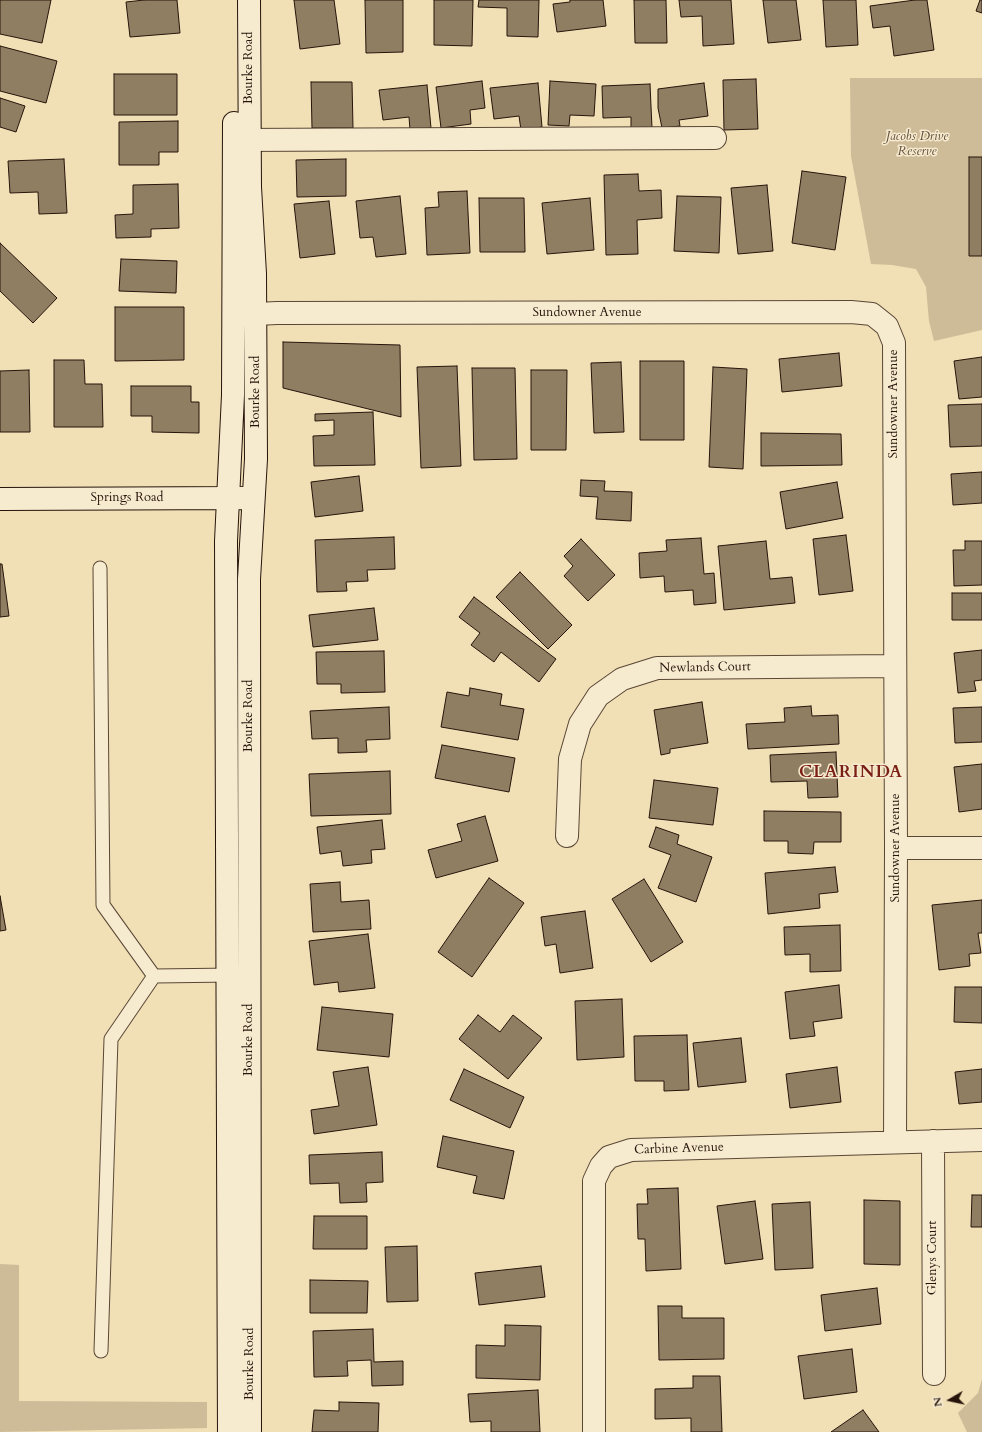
<!DOCTYPE html>
<html>
<head>
<meta charset="utf-8">
<style>
  body { margin:0 }
  #map { position:relative; width:982px; height:1432px; overflow:hidden; background:#f1dfb5; font-family:Cardo,serif }
  canvas { display:block }
  .north { position:absolute; left:930px; top:1380px; width:40px; height:40px; -webkit-text-stroke:3px #f6eacf; paint-order:stroke; rotate:261deg; font-size:11px; font-weight:700; line-height:16px; text-align:center; color:#26140b }
  .north::after { content:''; display:block; margin:auto; width:14px; height:18px; background:#26140b; clip-path:polygon(50% 0,100% 100%,50% 72%,0 100%) }
</style>
</head>
<body>
<div id="map">
<canvas width="982" height="1432"></canvas>
<div class="north">N</div>
</div>
<script>
const context = document.querySelector('canvas').getContext('2d');
context.lineJoin = 'round';
function fill(path, color) { context.fillStyle = color; context.fill(path, 'evenodd'); }
const toPath = rows => new Path2D(rows.map(r => 'M' + r).join(''));
function stroke(path, color, width, dash) { context.strokeStyle = color; context.lineWidth = width; context.lineCap = dash ? 'butt' : 'round'; context.setLineDash(dash || []); context.stroke(path); }
function label(font, color, halo, rows, align = 'center') {
  context.font = font + ' Cardo,serif'; context.lineWidth = 3; context.setLineDash([]); context.textBaseline = 'middle'; context.strokeStyle = halo; context.fillStyle = color; for (const [text, x, y, turn = 0] of rows) {
    context.save(); context.translate(x, y); context.rotate((+turn || 0) * Math.PI / 180); context.textAlign = isNaN(turn) ? turn : align; if (halo) context.strokeText(text, 0, 0); context.fillText(text, 0, 0); context.restore();
  }
}
const green = toPath([
  [850,78,982,78,982,330,934,341,929,321,926,287,916,269,892,265,871,264,851,156],
  [0,1264,19,1265,19,1401,207,1402,207,1428,0,1432],
  [982,1379,982,1432,967,1432,958,1413,978,1393]
]);
const building = toPath([
  [0,0,51,0,42,43,0,34,0,0],
  [144,0,177,0,180,33,130,37,126,2,144,0],
  [294,0,334,0,340,44,300,49,294,0],
  [365,0,403,0,403,52,366,53,365,0],
  [434,0,473,0,472,46,434,45,434,0],
  [479,0,539,0,538,37,507,36,507,8,478,7,479,0],
  [570,0,603,0,606,26,557,32,553,4,570,2,570,0],
  [634,0,666,0,667,43,635,43,634,0],
  [679,0,731,0,734,44,703,46,702,16,681,17,679,0],
  [763,0,796,0,801,40,768,43,763,0],
  [823,0,856,0,858,45,826,47,823,0],
  [915,0,927,0,934,50,894,56,890,26,873,28,870,6,915,0],
  [980,0,982,0,982,13,976,11,980,0],
  [0,46,57,61,46,103,0,91,0,46],
  [114,74,177,74,177,115,114,115,114,74],
  [756,79,758,129,724,130,723,80,756,79],
  [482,81,485,108,470,110,471,124,441,128,436,87,482,81],
  [550,81,596,84,594,116,570,115,569,126,548,125,550,81],
  [311,82,352,82,353,128,312,128,311,82],
  [538,83,542,127,521,130,519,116,494,119,490,88,538,83],
  [704,83,708,116,679,120,680,126,662,128,658,108,658,89,704,83],
  [650,84,652,128,631,129,631,117,603,118,602,86,650,84],
  [427,85,431,128,410,130,409,117,383,120,379,90,427,85],
  [0,98,25,106,16,132,0,127,0,98],
  [178,121,178,152,159,152,159,165,119,165,119,122,178,121],
  [969,157,982,157,982,256,969,256,969,157],
  [64,159,67,213,39,214,38,192,10,193,8,161,64,159],
  [346,159,346,196,297,197,296,160,346,159],
  [802,171,846,177,835,250,792,243,802,171],
  [638,174,639,191,661,190,662,218,637,220,638,254,606,255,604,175,638,174],
  [178,184,179,228,151,229,151,237,116,238,115,215,133,214,133,185,178,184],
  [767,185,773,251,738,254,731,188,767,185],
  [467,191,470,253,427,255,425,208,439,207,438,192,467,191],
  [400,196,406,254,376,257,373,237,360,238,356,201,400,196],
  [677,196,721,197,719,253,674,251,677,196],
  [479,198,524,198,525,252,480,252,479,198],
  [590,198,594,250,547,254,542,203,590,198],
  [329,201,335,254,300,258,294,204,329,201],
  [0,243,57,298,33,323,0,291,0,243],
  [121,259,177,261,176,293,119,291,121,259],
  [115,307,184,307,184,360,115,361,115,307],
  [283,342,400,345,401,417,283,388,283,342],
  [839,353,842,386,782,392,779,359,839,353],
  [982,357,982,397,959,399,954,361,982,357],
  [54,360,84,360,85,384,102,384,103,427,54,427,54,360],
  [640,361,684,361,684,440,640,440,640,361],
  [621,362,624,432,594,433,591,363,621,362],
  [457,366,461,466,421,468,417,367,457,366],
  [713,367,747,369,743,469,709,467,713,367],
  [472,368,515,368,517,459,474,460,472,368],
  [29,370,30,432,0,432,0,371,29,370],
  [531,370,567,370,566,450,531,450,531,370],
  [131,386,191,386,191,402,199,402,199,433,152,432,152,416,131,416,131,386],
  [982,404,982,446,950,447,948,405,982,404],
  [373,412,375,465,314,466,313,436,334,435,334,420,315,421,315,414,373,412],
  [761,433,841,434,842,465,761,466,761,433],
  [982,472,982,503,953,505,951,474,982,472],
  [359,476,363,511,315,517,311,482,359,476],
  [581,480,605,481,604,491,632,492,631,521,596,519,598,497,580,496,581,480],
  [837,482,843,518,786,529,780,492,837,482],
  [846,535,853,591,819,595,813,539,846,535],
  [394,537,395,569,367,570,368,581,346,582,347,591,317,592,315,540,394,537],
  [701,538,704,574,714,573,716,603,694,605,693,590,665,592,664,576,640,578,639,553,667,551,666,540,701,538],
  [581,539,615,575,588,601,564,576,573,566,564,556,581,539],
  [766,541,770,579,792,577,795,603,724,610,718,546,766,541],
  [965,541,982,541,982,585,954,586,953,550,965,550,965,541],
  [0,564,2,564,9,616,0,617,0,564],
  [520,572,572,625,548,649,496,597,520,572],
  [952,593,982,593,982,620,952,620,952,593],
  [474,597,556,659,539,682,501,652,494,662,471,645,480,633,459,617,474,597],
  [374,608,378,640,313,647,309,615,374,608],
  [982,650,982,680,974,681,976,691,958,693,954,653,982,650],
  [384,651,385,692,341,693,341,684,317,684,316,652,384,651],
  [470,688,502,694,500,705,524,709,518,740,441,727,447,692,469,696,470,688],
  [702,702,708,743,670,749,670,753,661,755,654,710,702,702],
  [811,706,812,716,838,715,839,744,748,749,746,724,785,722,784,708,811,706],
  [389,707,390,739,366,740,367,752,338,753,338,738,312,739,310,711,389,707],
  [982,707,982,742,955,743,953,708,982,707],
  [442,745,515,758,509,792,435,778,442,745],
  [836,752,838,797,808,798,807,781,771,782,770,755,836,752],
  [982,764,982,809,959,812,954,767,982,764],
  [390,771,391,814,311,816,309,774,390,771],
  [654,780,718,788,713,825,649,818,654,780],
  [764,811,841,812,841,842,814,842,813,854,788,853,788,841,764,841,764,811],
  [485,816,498,861,436,878,428,850,462,841,457,824,485,816],
  [382,820,385,849,371,850,372,863,343,866,341,851,320,854,317,827,382,820],
  [656,827,679,835,677,844,712,857,696,902,658,888,671,855,649,847,656,827],
  [835,867,838,892,819,894,820,908,768,914,765,873,835,867],
  [489,878,524,903,472,977,438,952,489,878],
  [644,879,683,942,651,962,612,899,644,879],
  [340,882,341,902,369,900,371,929,313,932,310,884,340,882],
  [0,896,6,930,0,931,0,896],
  [982,900,982,933,978,933,981,953,969,954,970,966,939,970,932,905,982,900],
  [585,911,593,968,560,973,556,944,545,946,541,917,585,911],
  [840,925,841,971,810,972,810,954,785,955,784,927,840,925],
  [368,934,375,988,339,992,338,982,314,985,309,941,368,934],
  [839,985,842,1018,813,1022,815,1036,790,1039,785,992,839,985],
  [955,987,982,987,982,1023,954,1022,955,987],
  [622,999,624,1057,577,1060,575,1001,622,999],
  [322,1007,393,1014,389,1057,317,1050,322,1007],
  [478,1015,500,1032,513,1015,542,1038,508,1079,459,1039,478,1015],
  [687,1035,689,1090,664,1091,664,1081,635,1081,634,1036,687,1035],
  [741,1038,746,1082,698,1087,693,1043,741,1038],
  [368,1067,377,1125,314,1134,311,1110,339,1106,333,1072,368,1067],
  [837,1067,841,1102,790,1108,786,1074,837,1067],
  [464,1069,524,1097,510,1128,450,1100,464,1069],
  [982,1069,982,1102,959,1104,955,1072,982,1069],
  [443,1136,514,1151,504,1199,473,1193,477,1176,437,1167,443,1136],
  [382,1152,383,1182,366,1183,367,1202,340,1203,339,1183,310,1184,309,1155,382,1152],
  [678,1188,681,1269,646,1271,645,1239,638,1239,637,1204,648,1204,647,1189,678,1188],
  [972,1195,982,1195,982,1227,971,1227,972,1195],
  [864,1200,900,1201,900,1265,864,1264,864,1200],
  [755,1201,763,1259,725,1264,717,1206,755,1201],
  [810,1202,813,1268,775,1270,772,1204,810,1202],
  [314,1216,367,1216,367,1249,313,1249,314,1216],
  [417,1246,418,1301,387,1302,385,1247,417,1246],
  [541,1266,545,1297,479,1305,475,1273,541,1266],
  [310,1280,368,1281,367,1313,310,1313,310,1280],
  [877,1288,881,1324,825,1331,821,1295,877,1288],
  [658,1306,682,1306,682,1318,724,1318,724,1359,659,1360,658,1306],
  [505,1325,541,1326,540,1380,476,1378,476,1345,505,1346,505,1325],
  [373,1329,374,1362,403,1361,403,1385,372,1386,371,1360,347,1361,348,1376,314,1377,313,1331,373,1329],
  [852,1349,857,1392,804,1399,798,1356,852,1349],
  [693,1376,720,1376,722,1432,691,1432,691,1418,655,1419,655,1389,693,1388,693,1376],
  [538,1390,540,1432,491,1432,491,1421,470,1422,468,1394,538,1390],
  [339,1402,379,1403,378,1432,312,1432,314,1410,339,1411,339,1402],
  [863,1410,879,1432,831,1432,863,1410]
]);
const service = toPath([
  [100,568,103,905,154,976,111,1039,101,1351],
  [154,976,234,975]
]);
const minor = toPath([
  [234,140,715,138],
  [236,315,277,313,851,312,872,314,887,326,894,343,896,848,895,1142],
  [567,836,570,759,580,724,598,696,622,679,657,668,894,666],
  [896,848,982,848],
  [933,1141,934,1374],
  [594,1432,594,1181,601,1166,609,1157,631,1150,982,1140]
]);
const secondary = toPath([
  [249,0,250,187,255,274,256,459,249,579,250,1432],
  [0,499,243,498],
  [229,1432,226,541,233,395,234,123]
]);
const streetNames = [
  ["Bourke Road",249,68,-90],
  ["Sundowner Avenue",587,313],
  ["Bourke Road",256,392,-90],
  ["Sundowner Avenue",894,404,-90],
  ["Springs Road",127,498],
  ["Newlands Court",705,668,-1],
  ["Bourke Road",249,716,-90],
  ["Sundowner Avenue",896,848,-90],
  ["Bourke Road",249,1040,-90],
  ["Carbine Avenue",679,1149,-2],
  ["Glenys Court",933,1258,-90],
  ["Bourke Road",250,1364,-90]
];
const parkNames = [
  ["Jacobs Drive",917,137],
  ["Reserve",917,152]
];
const districtNames = [
  ["CLARINDA",851,773]
];
fill(green, '#cebc98');
fill(building, '#907e63');
stroke(building, '#26140b', 1);
stroke(service, '#594736', 15);
stroke(minor, '#594736', 24);
stroke(secondary, '#26140b', 24);
stroke(service, '#f6eacf', 13);
stroke(minor, '#f6eacf', 22);
stroke(secondary, '#f6eacf', 22);
label('13px', '#26140b', '#f6eacf', streetNames);
label('italic 13px', '#614f3c', '#f6eacf', parkNames);
context.letterSpacing = '1px';
label('bold 17px', '#7a1f14', '#f6eacf', districtNames);
context.letterSpacing = '0px';
</script>
</body>
</html>
